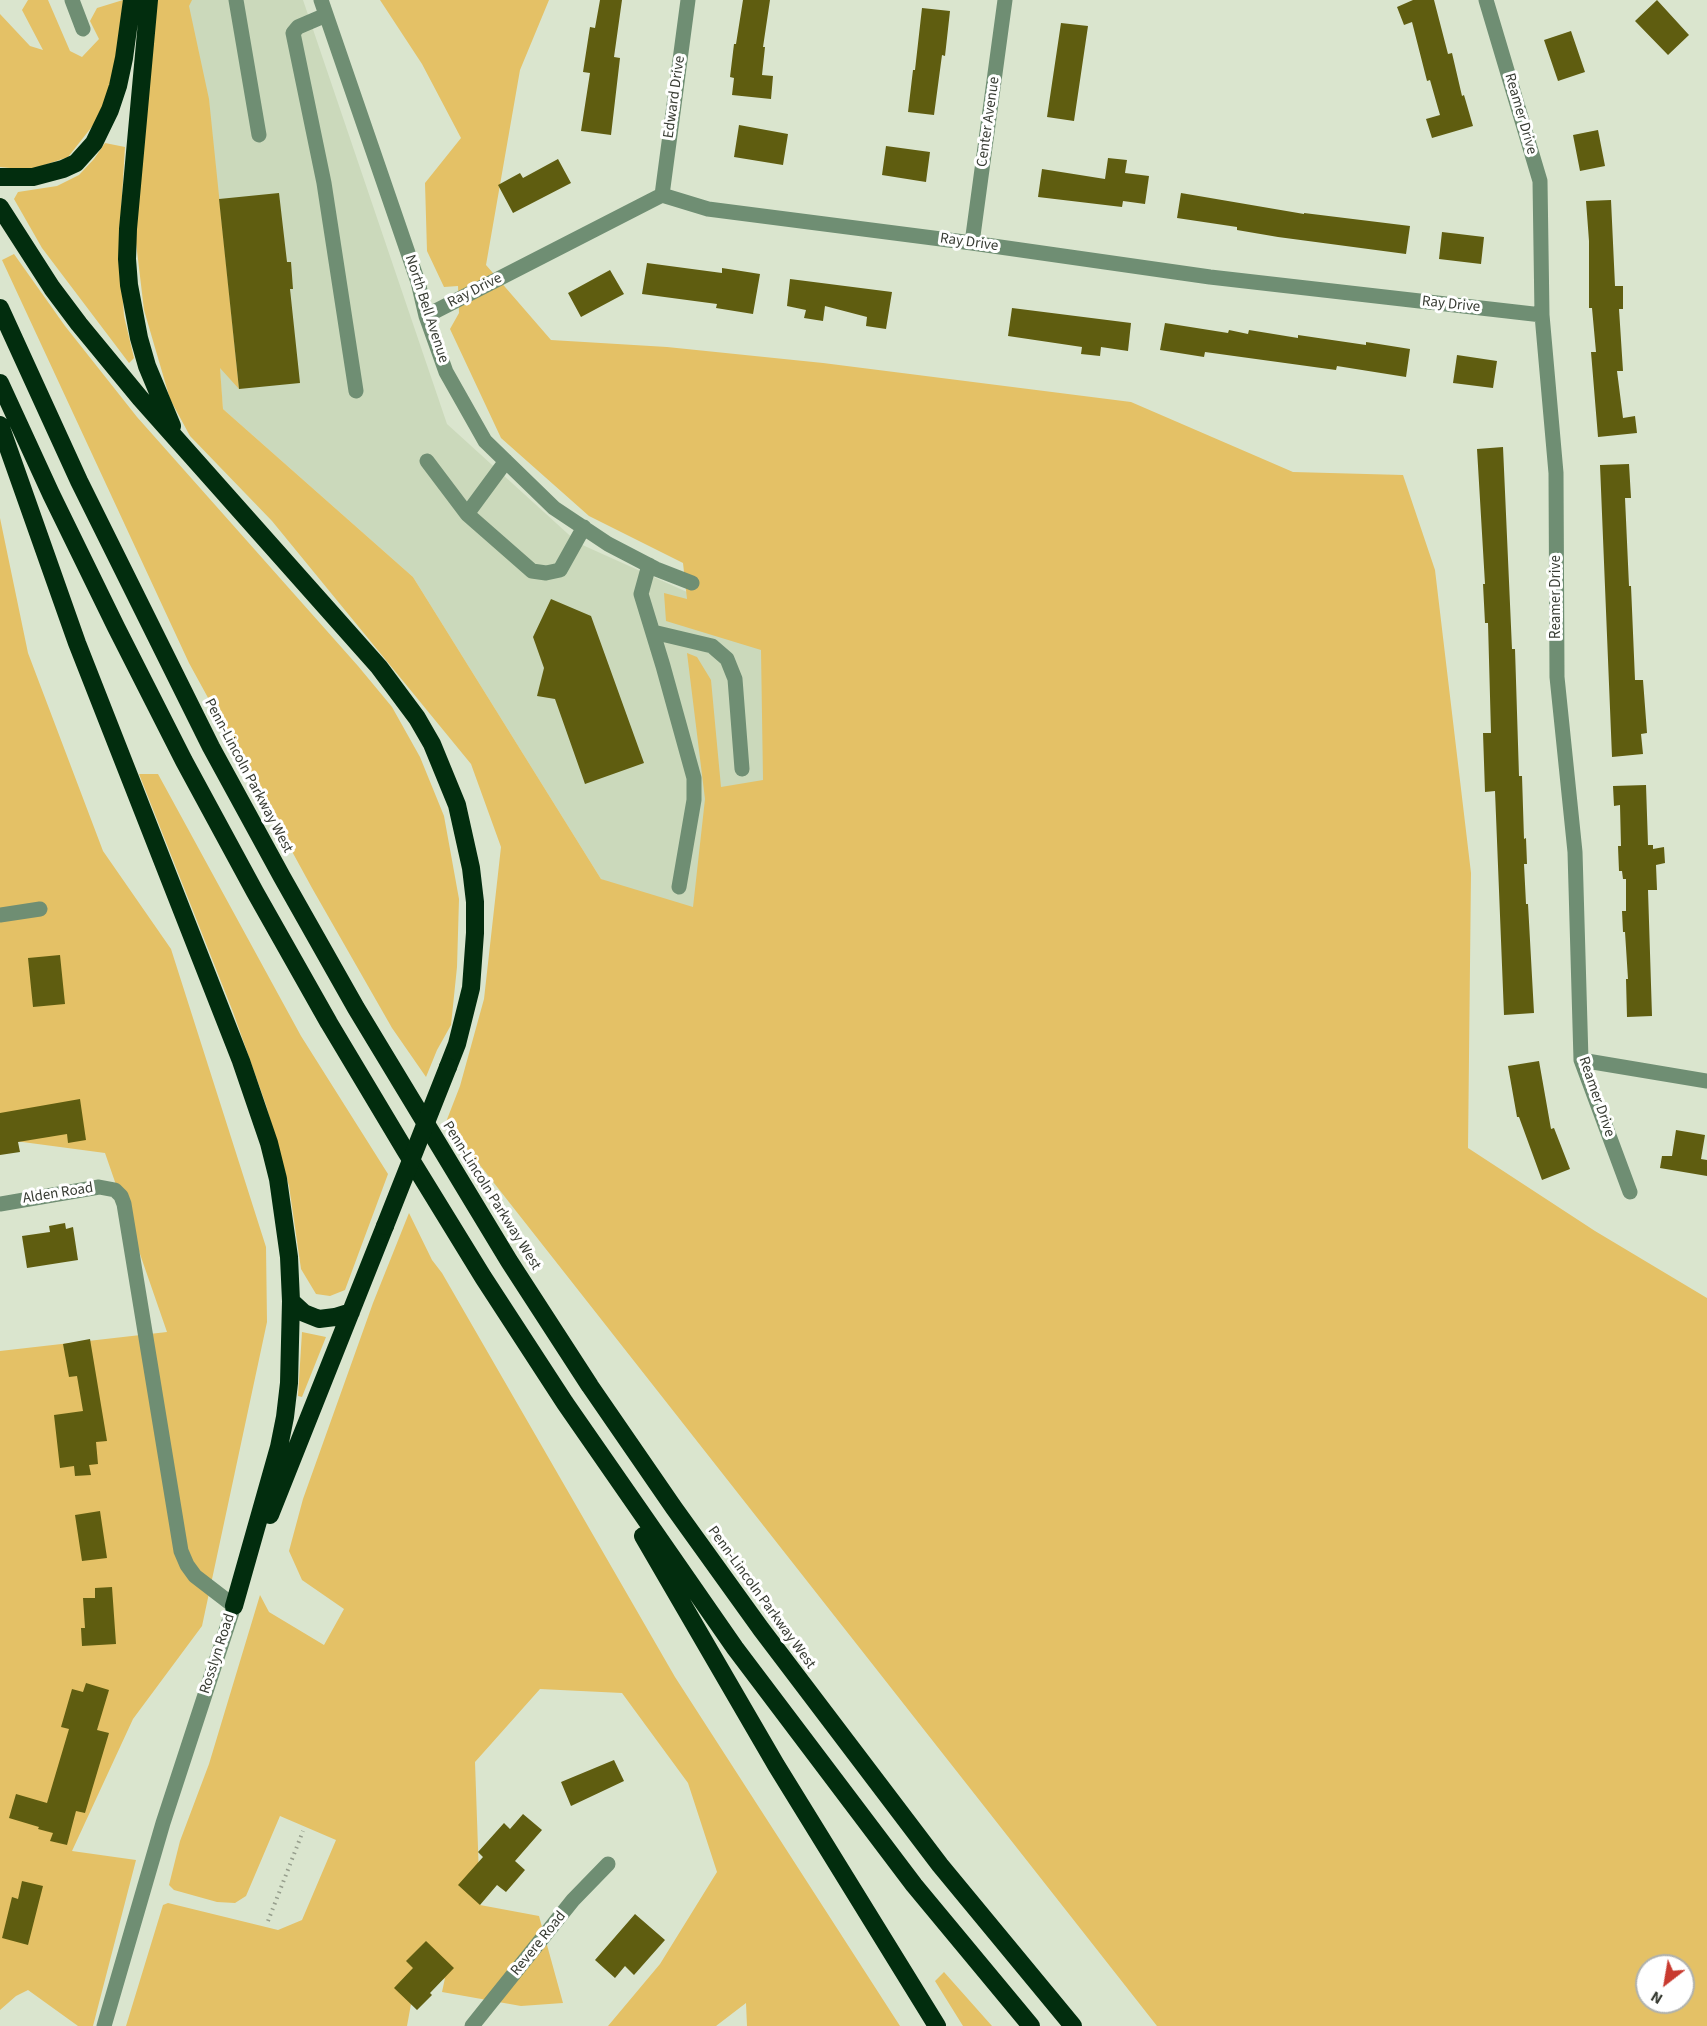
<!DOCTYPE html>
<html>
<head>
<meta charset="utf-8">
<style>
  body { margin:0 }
  #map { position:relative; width:1707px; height:2026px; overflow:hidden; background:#dae5ce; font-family:"Source Sans 3",sans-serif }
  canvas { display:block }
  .north { position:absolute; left:1635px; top:1954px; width:60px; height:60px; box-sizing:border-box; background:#fff; border:2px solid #afb1ad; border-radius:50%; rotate:211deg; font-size:16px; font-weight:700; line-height:24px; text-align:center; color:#383c33 }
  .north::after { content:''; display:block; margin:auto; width:21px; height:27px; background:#c83a2f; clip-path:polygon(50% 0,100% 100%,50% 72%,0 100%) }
</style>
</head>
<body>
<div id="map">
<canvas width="1707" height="2026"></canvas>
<div class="north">N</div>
</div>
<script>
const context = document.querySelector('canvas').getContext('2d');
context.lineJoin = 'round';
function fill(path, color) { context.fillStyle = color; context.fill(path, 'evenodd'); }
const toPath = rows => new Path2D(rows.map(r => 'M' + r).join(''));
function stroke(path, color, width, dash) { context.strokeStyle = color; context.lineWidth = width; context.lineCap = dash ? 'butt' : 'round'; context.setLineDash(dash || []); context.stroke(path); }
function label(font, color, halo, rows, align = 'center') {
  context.font = font + ' "Source Sans 3",sans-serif'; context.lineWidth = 6; context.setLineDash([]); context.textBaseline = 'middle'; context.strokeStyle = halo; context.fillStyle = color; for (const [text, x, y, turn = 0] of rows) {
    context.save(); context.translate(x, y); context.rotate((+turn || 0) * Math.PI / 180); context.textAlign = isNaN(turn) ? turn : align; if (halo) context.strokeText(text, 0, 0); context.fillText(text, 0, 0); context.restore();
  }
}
const built = toPath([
  [188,0,303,0,447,424,578,543,727,610,802,648,796,965,601,879,413,577,223,409]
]);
const green = toPath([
  [28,0,48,0,70,51,82,57,99,39,90,21,97,8,123,0,121,35,130,72,102,114,68,157,30,170,0,167,0,14,30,46,43,50,22,10],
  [155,0,192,0,189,6,209,99,239,389,220,368,223,409,413,577,601,879,693,907,705,799,687,653,697,657,711,680,721,787,763,780,761,650,666,621,664,593,687,599,683,563,589,516,501,438,450,329,459,313,458,286,444,287,427,251,425,183,461,138,422,64,380,0,549,0,520,70,486,265,551,340,667,347,823,363,1131,402,1293,472,1403,475,1435,570,1471,873,1468,1148,1595,1231,1707,1298,1707,2026,1157,2026,446,1122,460,1086,484,999,501,847,471,764,272,521,190,436,170,399,144,310,135,234],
  [1647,1966,1683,1966,1683,2002,1647,2002],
  [105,143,125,147,119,245,124,316,134,358,129,363,42,248,14,199,18,192,57,186,79,175,94,159],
  [14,254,65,326,137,417,358,666,392,707,420,757,444,816,459,899,457,967,451,1025,437,1050,426,1077,392,1028,312,888,189,663,2,260],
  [0,518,28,653,103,851,171,949,266,1247,267,1322,202,1626,133,1719,72,1851,136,1860,93,2026,78,2026,28,1990,16,1996,0,2010,0,1351,167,1332,105,1153,0,1139],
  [139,774,158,774,301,1036,388,1174,345,1290,330,1296,316,1294,301,1269,289,1186,266,1105,233,1012],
  [409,1213,432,1260,442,1273,675,1677,900,2026,747,2026,746,2003,716,2026,608,2026,660,1964,717,1872,688,1783,622,1693,540,1689,475,1762,480,1905,539,1916,563,2003,521,2006,442,1992,445,1978,411,2004,407,2026,126,2026,163,1905,168,1903,278,1930,302,1920,336,1840,280,1816,246,1896,235,1903,217,1902,174,1890,169,1885,180,1841,209,1764,260,1595,269,1612,324,1645,344,1609,302,1580,289,1551,303,1499,373,1303],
  [302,1332,326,1337,302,1397,298,1396],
  [944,1972,992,2026,963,2026,935,1981]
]);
const building = toPath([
  [600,0,622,0,614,57,620,58,611,135,581,131,590,73,583,72,590,27,595,28],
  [743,0,770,0,763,47,765,47,762,75,773,76,771,99,732,95,734,78,730,77,734,44,736,44],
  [1413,0,1434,0,1448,54,1452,53,1462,96,1464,95,1473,126,1432,138,1426,119,1440,115,1430,80,1427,81,1412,22,1404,25,1397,7],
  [1657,0,1689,35,1668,55,1635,21],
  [922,8,950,11,945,56,942,55,934,115,908,112,913,70,915,70],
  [1061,23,1088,26,1074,121,1047,117],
  [1571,31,1585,72,1558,81,1544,40],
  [739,125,788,134,783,165,734,157],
  [1598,130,1605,166,1580,171,1573,135],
  [886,146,930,152,926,182,882,175],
  [1108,158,1127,160,1125,173,1149,176,1145,204,1123,201,1122,207,1038,197,1042,169,1105,179],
  [558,159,571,183,513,213,498,185,520,173,523,178],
  [279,193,287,262,291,262,293,289,290,289,300,383,239,389,219,199],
  [1181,193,1304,214,1304,213,1410,226,1406,254,1278,237,1237,230,1237,227,1177,218],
  [1611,200,1615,286,1623,286,1623,309,1619,309,1623,371,1617,371,1623,418,1635,416,1637,433,1598,437,1591,352,1596,352,1592,308,1589,308,1589,241,1586,201],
  [1442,232,1484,237,1481,264,1439,259],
  [647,263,722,273,722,268,760,274,753,314,716,308,717,304,642,294],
  [610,270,624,294,581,317,568,293],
  [790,279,892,292,886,329,866,326,867,317,825,306,823,321,804,318,806,310,787,306],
  [1012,308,1131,323,1128,351,1101,347,1100,356,1081,354,1082,347,1008,336],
  [1165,323,1228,333,1229,330,1248,334,1249,330,1298,338,1298,335,1366,345,1366,342,1410,349,1406,377,1337,366,1336,370,1205,352,1204,357,1160,350],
  [1457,355,1497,361,1493,388,1453,383],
  [1503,447,1512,649,1515,649,1519,776,1522,776,1524,839,1526,838,1527,864,1524,864,1526,904,1528,904,1534,1013,1504,1015,1495,791,1485,792,1483,733,1491,733,1488,623,1485,623,1483,584,1485,584,1477,449],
  [1629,464,1631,498,1625,498,1629,586,1631,586,1635,680,1643,680,1647,733,1641,734,1643,754,1612,757,1600,465],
  [551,599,591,616,644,763,585,784,555,699,537,696,544,668,533,637],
  [1646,785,1648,845,1653,845,1653,849,1664,847,1665,863,1656,865,1657,890,1648,890,1652,1016,1627,1017,1626,979,1628,979,1625,932,1623,932,1622,911,1626,911,1626,879,1623,879,1622,871,1619,871,1618,846,1621,846,1620,805,1614,806,1613,786],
  [60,955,65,1004,33,1007,28,958],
  [1539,1061,1551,1129,1554,1128,1570,1169,1542,1180,1519,1117,1517,1117,1508,1066],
  [80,1099,86,1140,68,1143,67,1134,18,1142,20,1152,0,1155,0,1113],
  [1676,1130,1705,1135,1701,1159,1707,1160,1707,1176,1660,1168,1662,1156,1672,1156],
  [65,1223,66,1229,73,1227,78,1260,27,1268,22,1236,50,1232,49,1226],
  [90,1339,107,1441,96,1442,98,1464,89,1465,91,1475,75,1476,74,1466,60,1468,54,1415,83,1411,77,1376,69,1377,63,1344],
  [100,1511,107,1558,82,1561,75,1515],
  [112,1587,116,1644,82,1646,81,1628,85,1628,83,1598,95,1598,95,1588],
  [86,1683,109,1690,97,1730,109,1733,85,1813,76,1811,67,1845,50,1841,53,1833,38,1829,39,1827,9,1818,16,1794,47,1803,69,1729,61,1727,72,1689,83,1692],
  [614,1760,624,1781,571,1806,561,1782],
  [523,1814,542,1830,515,1861,525,1870,506,1892,497,1885,480,1905,458,1885,483,1857,478,1852,504,1823,510,1829],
  [22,1881,43,1886,28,1945,2,1938,12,1897,18,1899],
  [635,1914,665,1940,634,1975,625,1966,615,1978,595,1960],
  [426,1941,454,1968,430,1993,432,1995,417,2010,394,1988,413,1968,406,1961]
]);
const path = toPath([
  [268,1921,303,1831]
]);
const minor = toPath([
  [72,0,83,29],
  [236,0,259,135],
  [321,0,418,282,426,316,446,372,485,441,554,508,608,544,656,569,692,583],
  [1486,0,1540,181,1542,315,1556,473,1557,677,1575,852,1581,1060,1630,1192],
  [326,15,298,27,293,33,324,183,356,391],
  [662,195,688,0],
  [972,243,1005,0],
  [426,316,662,195,708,209,972,243,1210,277,1542,315],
  [427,461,467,514,532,571,546,573,560,570,584,527],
  [467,514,506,461],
  [649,565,641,594,663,666,694,778,694,800,679,887],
  [653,632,712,646,727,659,735,679,742,769],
  [0,915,40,909],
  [1581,1060,1707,1081],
  [0,1204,99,1187,115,1190,121,1196,124,1204,181,1551,187,1565,195,1576,234,1606,163,1823,104,2026],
  [472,2026,573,1900,608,1864]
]);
const highway = toPath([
  [149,0,128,229,127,259,129,285,139,338,147,366,172,426],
  [0,177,33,177,63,169,76,163,94,143,110,110,118,86,124,58,132,0],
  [0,207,52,288,79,324,140,398,379,667,417,718,432,744,457,805,471,868,475,902,475,933,471,988,457,1044,448,1067],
  [0,308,79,481,211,747,282,877,356,1008,509,1261,590,1386,674,1508,761,1629,940,1865,1073,2026],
  [0,383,51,494,116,627,184,761,255,892,329,1023,405,1150,483,1277,565,1403,735,1648,914,1885,1031,2026],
  [0,425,77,643,241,1061,269,1143,278,1179,289,1257,291,1301,289,1383,285,1417,279,1447,234,1606],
  [291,1301,304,1313,319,1319,335,1317,351,1312],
  [270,1515,385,1226],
  [643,1536,776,1765,937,2026]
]);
const highwayBridge = toPath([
  [385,1226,448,1067]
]);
const streetNames = [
  ["Edward Drive",675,97,-82],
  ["Reamer Drive",1520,114,74],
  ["Center Avenue",989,122,-82],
  ["Ray Drive",969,243,8],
  ["Ray Drive",475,291,-27],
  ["Ray Drive",1451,305,6],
  ["North Bell Avenue",426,309,72],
  ["Reamer Drive",1557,597,-90],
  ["Penn-Lincoln Parkway West",248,776,62],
  ["Reamer Drive",1596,1097,71],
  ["Alden Road",58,1194,-9],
  ["Penn-Lincoln Parkway West",491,1196,58],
  ["Penn-Lincoln Parkway West",761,1598,54],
  ["Rosslyn Road",218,1654,-72],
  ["Revere Road",539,1944,-51]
];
fill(built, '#cbd9bb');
fill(green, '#e4c166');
fill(building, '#5f5d10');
stroke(path, '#969e8d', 4, [1.5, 4.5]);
stroke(minor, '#6f8e73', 15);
stroke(highway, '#022d0e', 18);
stroke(highwayBridge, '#022d0e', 18);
label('15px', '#383c33', '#fff', streetNames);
</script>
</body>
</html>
